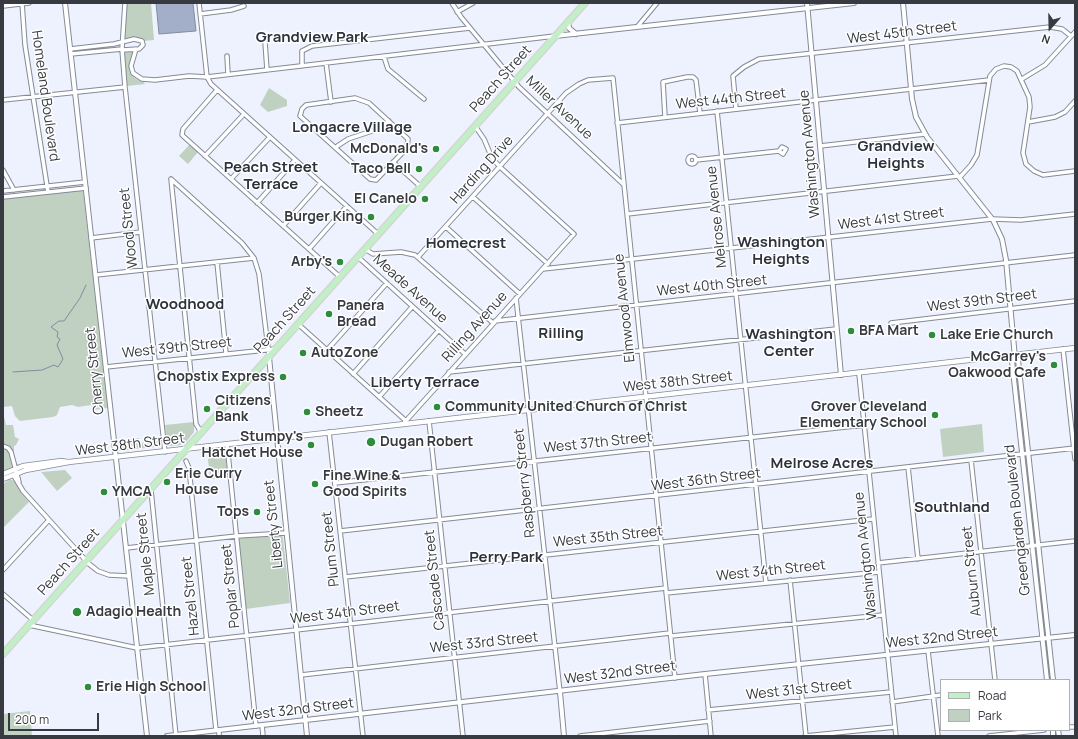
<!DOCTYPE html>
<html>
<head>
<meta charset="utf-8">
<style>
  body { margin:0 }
  #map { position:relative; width:1078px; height:739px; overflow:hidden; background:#edf2fe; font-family:Manrope,sans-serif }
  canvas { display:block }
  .frame { position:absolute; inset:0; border:4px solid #373a40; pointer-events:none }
  .legend { position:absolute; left:940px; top:679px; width:130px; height:52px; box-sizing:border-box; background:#fff; border:1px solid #afb0b3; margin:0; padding:5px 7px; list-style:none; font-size:12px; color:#373a40 }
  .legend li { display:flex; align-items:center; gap:8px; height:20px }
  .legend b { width:20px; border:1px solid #afb0b3 }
  .north { position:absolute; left:1030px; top:8px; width:40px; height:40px; -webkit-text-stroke:3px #fff; paint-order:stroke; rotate:200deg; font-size:11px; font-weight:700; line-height:16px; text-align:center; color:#373a40 }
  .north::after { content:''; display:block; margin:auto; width:14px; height:18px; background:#373a40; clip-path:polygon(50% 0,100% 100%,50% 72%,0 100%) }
  .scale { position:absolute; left:8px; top:713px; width:91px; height:18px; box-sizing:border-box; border:2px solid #373a40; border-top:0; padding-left:5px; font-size:12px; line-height:14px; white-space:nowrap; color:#373a40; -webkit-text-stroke:3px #fff; paint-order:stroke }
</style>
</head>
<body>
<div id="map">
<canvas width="1078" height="739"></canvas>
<div class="frame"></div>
<ul class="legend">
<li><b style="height:5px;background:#c2efc6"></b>Road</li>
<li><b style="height:11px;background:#c1d1c1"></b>Park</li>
</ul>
<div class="north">N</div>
<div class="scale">200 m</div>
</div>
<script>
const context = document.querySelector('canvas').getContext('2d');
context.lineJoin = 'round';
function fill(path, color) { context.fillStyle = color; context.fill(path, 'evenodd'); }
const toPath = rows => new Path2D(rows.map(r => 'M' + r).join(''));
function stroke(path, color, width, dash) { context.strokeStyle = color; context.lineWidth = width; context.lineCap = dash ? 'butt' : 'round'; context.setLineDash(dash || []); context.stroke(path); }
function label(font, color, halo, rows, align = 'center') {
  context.font = font + ' Manrope,sans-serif'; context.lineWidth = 3; context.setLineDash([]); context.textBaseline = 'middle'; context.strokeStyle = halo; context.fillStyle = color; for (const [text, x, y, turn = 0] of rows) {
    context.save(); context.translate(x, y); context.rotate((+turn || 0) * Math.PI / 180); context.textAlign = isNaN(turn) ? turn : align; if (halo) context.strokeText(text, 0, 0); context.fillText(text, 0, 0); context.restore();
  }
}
const green = toPath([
  [127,3,151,3,154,40,144,41,140,38,127,39,124,37],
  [133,51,129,70,136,79,143,81,145,84,127,86,123,53],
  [269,88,287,100,287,106,268,112,260,105],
  [190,144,198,152,188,164,179,156],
  [83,190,108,408,93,410,91,405,78,407,72,405,60,407,57,415,53,417,20,421,15,416,12,406,3,407,3,199],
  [3,412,6,425,13,425,15,437,19,439,16,445,14,446,14,456,16,463,19,465,3,472],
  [194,422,194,432,186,442,180,445,167,446,165,425],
  [982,424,984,452,943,457,940,429],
  [139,438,139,443,161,441,161,446,121,451,118,450,118,441],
  [222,447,225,449,228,477,210,479,207,449],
  [65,470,72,478,57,491,41,472],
  [10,479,16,482,20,491,29,502,3,528,3,484],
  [276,535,282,535,283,538,290,603,246,609,238,539,242,536],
  [30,711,32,736,3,736,3,714]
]);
const water = toPath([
  [156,3,193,3,196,31,159,34,156,3]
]);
const stream = toPath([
  [13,372,42,370,54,365,58,367,63,359,57,345,60,339,57,337,58,332,51,327,59,321,64,321,80,298,86,285]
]);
const minor = toPath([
  [22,3,25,45,48,192],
  [125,3,122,49,125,87,165,452],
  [199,3,207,77,211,84,378,234],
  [452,3,461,17,519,87,623,184],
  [3,6,29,3],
  [457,12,473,3],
  [200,14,231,10,244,6],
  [637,27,657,3],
  [265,42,267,70],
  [70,49,114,44,134,39,142,41,143,45,139,49,122,50],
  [136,49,131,66,133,73,142,79,155,80,189,76,207,77,555,36],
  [71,54,122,49],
  [227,56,228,74],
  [384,57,388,69,424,99],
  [326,63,331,102],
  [302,66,302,51,312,46,470,28],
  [1022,79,1045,65,1075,32],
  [217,90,183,129,182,135,340,277],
  [355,98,369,103,408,139,407,148,376,180,370,179,300,116,302,109,306,105,355,98],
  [3,100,125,87],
  [736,109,733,76,744,67,759,59,1050,27,1062,29,1071,36],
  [717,111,766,583],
  [665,117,663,82,687,77,693,77,696,80,700,113],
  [1028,122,1055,117,1065,112,1075,101],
  [617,123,989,80],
  [820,146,925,134],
  [336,147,348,139,375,130,389,121],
  [205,156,244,114],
  '688 160a4 4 0 1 1 8 0a4 4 0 1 1-8 0Z',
  [696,160,779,151,782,147,786,149,783,154,779,151],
  [393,162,421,187],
  [3,170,14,190],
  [960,177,971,165,977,155,990,76,996,69,1004,66,1011,67,1017,71,1029,97,1030,107,1023,153,1026,164,1034,171,1043,175,1075,171],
  [171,179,196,424,201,432],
  [171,179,242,243,254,258,259,274,269,356],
  [231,179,270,137],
  [3,191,85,182],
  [3,197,86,188],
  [473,197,548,264],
  [257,203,295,160],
  [627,214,958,176],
  [283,226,321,183],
  [446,227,520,294],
  [91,238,141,232],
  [309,249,347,206],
  [365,249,373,254,401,252,415,255,493,323],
  [358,257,465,354],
  [418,257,566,93,579,84,588,80,613,78,675,678],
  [217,262,226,353],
  [543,269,992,219,1021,220,1075,214],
  [96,275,254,258],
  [516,298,560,692],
  [495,321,1075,255],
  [891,323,1075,301],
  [298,324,406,421],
  [1063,349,1075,459],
  [327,350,387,283],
  [106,367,275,349],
  [449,372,836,329],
  [353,374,412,307],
  [859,374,896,736],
  [379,397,439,330],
  [429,421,463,736],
  [404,423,574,234,500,167,492,158,484,139,475,126],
  [329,432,363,736],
  [227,444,256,726],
  [3,446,8,448,11,452,19,482],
  [971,460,995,680],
  [186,461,189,468,216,730],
  [908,467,918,559],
  [16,473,14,476,23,491,89,564,98,571,109,575,129,576],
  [335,483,864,425],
  [151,490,176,736],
  [340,531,1075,448],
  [126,548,237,536,286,533],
  [878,563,1075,541],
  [3,570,49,520],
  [345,577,873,519],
  [790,580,806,736],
  [666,593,879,572],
  [3,594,33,620],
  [29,625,137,648,666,588],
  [671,636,883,615],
  [928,651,938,736],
  [705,674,711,736],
  [301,675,670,633],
  [892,702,941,695],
  [708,710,891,692],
  [262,725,263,736],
  [1069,727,1075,727],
  [219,730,219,736],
  [580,736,710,721],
  [805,736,895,727],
  [989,736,1044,730]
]);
const tertiary = toPath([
  [65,3,147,736],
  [807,3,841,375],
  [903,3,912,99,916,117,927,137,993,220,1002,239,1006,260,1015,358],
  [568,21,569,28,576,34],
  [555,36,854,3],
  [269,357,307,736],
  [1015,358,1012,361,1047,680],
  [1015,358,1018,360,1053,680],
  [560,692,564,736],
  [1053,730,1053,736],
  [1058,730,1059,736],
  [167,736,705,674,1075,635]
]);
const secondary = toPath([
  [3,474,23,466,61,461,68,462],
  [3,479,26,470,69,462,1075,348]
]);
const primary = toPath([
  [3,654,585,3]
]);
const markers = [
  [436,149,4,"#2d8c3e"],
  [419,169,4,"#2d8c3e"],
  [425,199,4,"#2d8c3e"],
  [371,217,4,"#2d8c3e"],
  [340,262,4,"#2d8c3e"],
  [329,314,4,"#2d8c3e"],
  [851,331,4,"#2d8c3e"],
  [932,335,4,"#2d8c3e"],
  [303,353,4,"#2d8c3e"],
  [1054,365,4,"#2d8c3e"],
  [283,377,4,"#2d8c3e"],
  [437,407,4,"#2d8c3e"],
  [207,409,4,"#2d8c3e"],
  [307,412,4,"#2d8c3e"],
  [935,415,4,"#2d8c3e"],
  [371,442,5,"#2d8c3e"],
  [311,445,4,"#2d8c3e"],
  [167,482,4,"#2d8c3e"],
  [315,484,4,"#2d8c3e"],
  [104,492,4,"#2d8c3e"],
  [257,512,4,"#2d8c3e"],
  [77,612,5,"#2d8c3e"],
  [88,687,4,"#2d8c3e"]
];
const streetNames = [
  ["West 45th Street",902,33,-7],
  ["Peach Street",501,79,-48],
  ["Homeland Boulevard",45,96,82],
  ["West 44th Street",731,99,-6],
  ["Miller Avenue",559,108,43],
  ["Washington Avenue",810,154,-95],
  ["Harding Drive",482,170,-48],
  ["Melrose Avenue",717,217,-96],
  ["West 41st Street",891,219,-7],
  ["Wood Street",129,228,-96],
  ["West 40th Street",712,286,-6],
  ["Meade Avenue",410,289,42],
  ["West 39th Street",982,301,-7],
  ["Elmwood Avenue",625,308,-96],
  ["Peach Street",285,320,-48],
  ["Rilling Avenue",475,327,-48],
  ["West 39th Street",177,348,-6],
  ["Cherry Street",95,371,-96],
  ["West 38th Street",678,382,-6],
  ["West 37th Street",598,443,-6],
  ["West 38th Street",130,445,-7],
  ["West 36th Street",706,480,-7],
  ["Raspberry Street",525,483,-96],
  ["Greengarden Boulevard",1018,520,-96],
  ["Liberty Street",274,524,-96],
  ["West 35th Street",608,537,-6],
  ["Plum Street",331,549,-96],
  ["Maple Street",146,554,-96],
  ["Washington Avenue",866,556,-96],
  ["Peach Street",69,562,-48],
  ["West 34th Street",771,571,-6],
  ["Auburn Street",972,571,-96],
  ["Cascade Street",435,580,-96],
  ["Poplar Street",231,586,-96],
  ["Hazel Street",191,596,-96],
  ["West 34th Street",345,613,-7],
  ["West 32nd Street",942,638,-6],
  ["West 33rd Street",484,643,-6],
  ["West 32nd Street",620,673,-7],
  ["West 31st Street",799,690,-6],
  ["West 32nd Street",298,710,-7]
];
const poiNames = [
  ["McDonald's",428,149,"right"],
  ["Taco Bell",411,169,"right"],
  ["El Canelo",417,199,"right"],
  ["Burger King",363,217,"right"],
  ["Arby's",332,262,"right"],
  ["Panera",337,306],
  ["Bread",337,322],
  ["BFA Mart",859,331],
  ["Lake Erie Church",940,335],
  ["AutoZone",311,353],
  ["McGarrey's",1046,357,"right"],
  ["Oakwood Cafe",1046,373,"right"],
  ["Chopstix Express",275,377,"right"],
  ["Citizens",215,401],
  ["Bank",215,417],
  ["Community United Church of Christ",445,407],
  ["Grover Cleveland",927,407,"right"],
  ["Elementary School",927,423,"right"],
  ["Sheetz",315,412],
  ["Stumpy's",303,437,"right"],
  ["Hatchet House",303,453,"right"],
  ["Dugan Robert",380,442],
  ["Erie Curry",175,474],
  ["House",175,490],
  ["Fine Wine &",323,476],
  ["Good Spirits",323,492],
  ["YMCA",112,492],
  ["Tops",249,512,"right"],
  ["Adagio Health",86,612],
  ["Erie High School",96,687]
];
const neighbourhoodNames = [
  ["Grandview Park",312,38],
  ["Longacre Village",352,128],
  ["Grandview",896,147],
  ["Heights",896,164],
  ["Peach Street",271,168],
  ["Terrace",271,185],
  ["Washington",781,243],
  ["Heights",781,260],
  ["Homecrest",466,244],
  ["Woodhood",185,305],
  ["Rilling",561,334],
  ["Washington",789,335],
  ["Center",789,352],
  ["Liberty Terrace",425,383],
  ["Melrose Acres",822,464],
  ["Southland",952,508],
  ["Perry Park",506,558]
];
fill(green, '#c1d1c1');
fill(water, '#a3aec9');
stroke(water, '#838ba0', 1);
stroke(stream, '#838ba0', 1);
stroke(minor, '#848a97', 5.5);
stroke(tertiary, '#848a97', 6);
stroke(secondary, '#848a97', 6);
stroke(primary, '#d3d4d5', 8);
stroke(minor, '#fff', 3.5);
stroke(tertiary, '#fff', 4);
stroke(secondary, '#fff', 4.5);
stroke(primary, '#c2efc6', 5.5);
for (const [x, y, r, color] of markers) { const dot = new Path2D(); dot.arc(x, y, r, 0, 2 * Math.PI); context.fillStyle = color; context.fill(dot); stroke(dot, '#fff', 1.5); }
label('14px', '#373a40', '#fff', streetNames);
label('bold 14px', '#373a40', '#fff', poiNames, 'left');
label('bold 15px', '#2d323d', '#fff', neighbourhoodNames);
</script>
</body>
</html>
